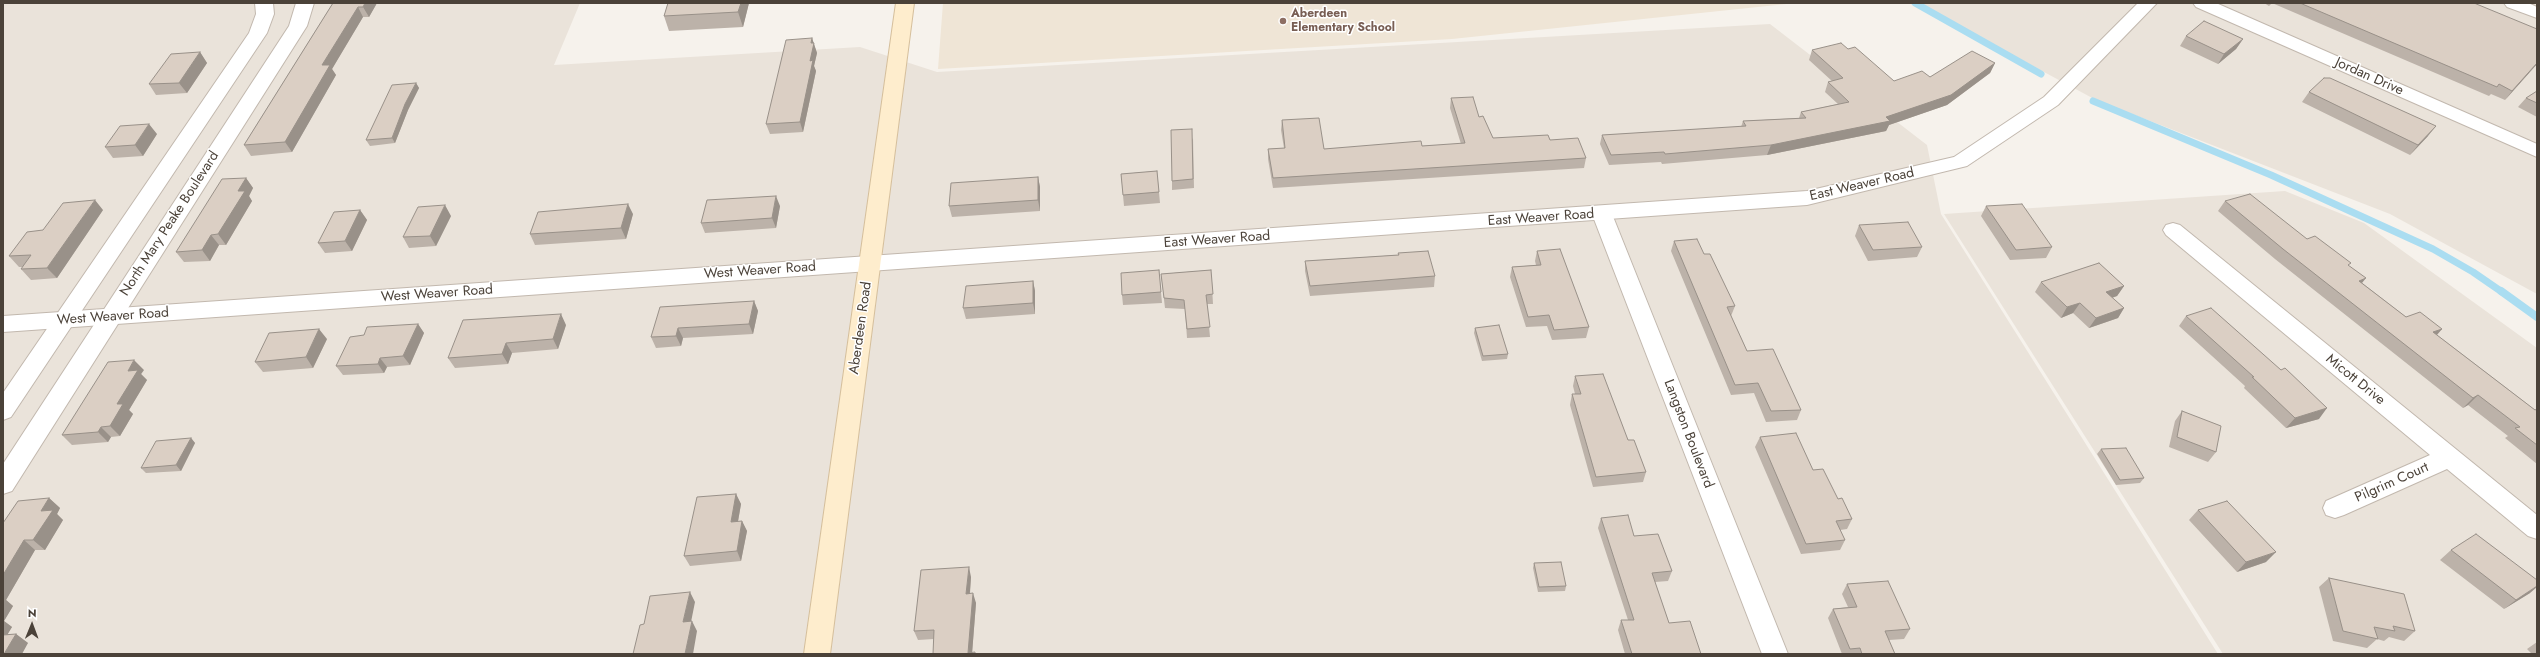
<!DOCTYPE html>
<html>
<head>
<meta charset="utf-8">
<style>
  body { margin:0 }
  #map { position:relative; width:2540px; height:657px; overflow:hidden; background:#f6f2ec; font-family:Jost,sans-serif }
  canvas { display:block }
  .frame { position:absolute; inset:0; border:4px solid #4b4239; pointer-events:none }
  .north { position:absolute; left:12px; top:605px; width:40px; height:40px; -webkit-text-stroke:3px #fff; paint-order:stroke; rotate:1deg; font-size:11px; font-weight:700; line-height:16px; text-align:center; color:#4b4239 }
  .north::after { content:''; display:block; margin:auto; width:14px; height:18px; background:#4b4239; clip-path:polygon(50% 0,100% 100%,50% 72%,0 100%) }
</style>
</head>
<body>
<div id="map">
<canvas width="2540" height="657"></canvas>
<div class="frame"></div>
<div class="north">N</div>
</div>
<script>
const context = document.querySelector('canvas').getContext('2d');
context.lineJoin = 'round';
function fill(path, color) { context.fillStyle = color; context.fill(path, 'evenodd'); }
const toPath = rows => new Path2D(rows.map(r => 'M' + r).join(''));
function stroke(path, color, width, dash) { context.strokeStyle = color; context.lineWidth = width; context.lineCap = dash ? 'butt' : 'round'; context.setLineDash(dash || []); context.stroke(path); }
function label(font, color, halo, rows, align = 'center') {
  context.font = font + ' Jost,sans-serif'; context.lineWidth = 3; context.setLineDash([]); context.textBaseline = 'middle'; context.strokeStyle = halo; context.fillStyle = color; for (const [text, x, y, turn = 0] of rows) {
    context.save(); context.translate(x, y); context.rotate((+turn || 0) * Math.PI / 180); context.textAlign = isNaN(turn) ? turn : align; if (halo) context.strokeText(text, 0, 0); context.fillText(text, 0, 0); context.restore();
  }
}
const residential = toPath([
  [3,3,580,3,554,65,860,47,937,72,1770,24,1927,145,1941,214,2218,654,3,654],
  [1916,3,2537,3,2537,294,2390,214,2096,100],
  [2285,191,2364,223,2537,348,2537,654,2223,654,1944,214]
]);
const education = toPath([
  [943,3,1796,3,1452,39,938,69]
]);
const streamFar1 = toPath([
  [1915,3,2041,74],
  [2093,101,2271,175,2433,249,2473,272,2502,292]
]);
const stream = toPath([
  [2501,291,2537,317]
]);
const minor = toPath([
  [255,3,273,3,274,14,267,33,11,417,3,420,3,393,249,33,256,14,255,3],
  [296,3,314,3,307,26,12,491,3,494,3,464,289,26,296,3],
  [2193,3,2216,3,2537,144,2537,157,2196,7,2193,3],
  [2504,3,2528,3,2537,7,2537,18,2507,7,2504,3],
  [1602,207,1609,209,1612,214,1788,654,1762,654,1592,214,1595,209,1602,207],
  [2173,223,2180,225,2537,515,2537,539,2528,536,2447,469,2344,515,2335,518,2326,515,2323,508,2326,501,2430,455,2166,235,2163,230,2166,225,2173,223]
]);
const tertiary = toPath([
  [2138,3,2157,3,2058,105,1967,166,1807,205,3,332,3,316,1807,191,1954,157,2044,97,2138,3]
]);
const secondary = toPath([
  [896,3,914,3,830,654,804,654,896,3]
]);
const wall = toPath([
  [333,3,377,3,369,17,363,17,332,69,336,75,292,152,251,156,244,145],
  [668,3,749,3,743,27,669,31,664,16],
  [2264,3,2474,3,2537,64,2505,100,2491,94,2489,96,2272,3,2269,6],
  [2186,36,2243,39,2236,49,2218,64,2180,46],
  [812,38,817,53,814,66,816,71,803,132,770,134,766,124],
  [1812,50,1894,81,1930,77,1995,63,1990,73,1947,105,1889,125,1886,131,1767,155,1662,164,1661,162,1609,165,1600,144,1602,135,1741,127,1743,121,1799,118,1801,112,1838,104,1825,92,1828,82,1832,81,1809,60],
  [200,52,207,63,187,93,156,95,149,84],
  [416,83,419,88,408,110,395,143,370,146,366,140],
  [2537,91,2537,117,2518,107,2526,98],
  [2309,92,2428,136,2410,155,2302,102],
  [1451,98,1479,117,1493,138,1550,140,1586,158,1584,168,1273,188,1268,159,1268,149,1284,148,1281,130,1282,120,1324,149,1422,146,1461,144,1450,108],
  [157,134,143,156,113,158,105,147],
  [1193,138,1194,188,1172,190,1172,181],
  [1157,171,1160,203,1124,206,1121,174],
  [1038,177,1040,187,1040,211,952,217,949,206],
  [246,178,253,188,249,196,252,201,226,245,219,245,210,261,184,262,176,252],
  [2225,201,2307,239,2349,266,2362,283,2406,317,2442,329,2437,335,2535,410,2537,409,2537,464,2505,438,2508,436,2468,405,2463,408,2275,259,2218,211],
  [780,206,776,228,705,233,701,223],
  [1986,206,2052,247,2046,258,2010,260,1981,216],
  [103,210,57,278,31,280,21,269,23,267,19,267,9,256,43,230],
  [360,210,367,220,352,251,325,253,318,243],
  [633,214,626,239,535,245,530,234],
  [451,216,436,246,409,248,403,237],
  [1859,225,1922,247,1917,257,1868,261,1855,236],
  [1674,241,1704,254,1735,306,1731,316,1747,351,1801,410,1797,420,1766,422,1754,393,1731,395,1671,251],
  [1537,251,1589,327,1586,338,1552,340,1547,326,1526,327,1510,277,1512,267,1536,265,1535,261],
  [1398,253,1435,276,1434,287,1310,296,1305,271,1305,261,1398,255],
  [1159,270,1162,303,1123,305,1122,295],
  [1211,270,1213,304,1207,304,1210,337,1187,338,1185,309,1165,308,1161,274],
  [1033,281,1035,291,1035,314,966,319,963,308],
  [2041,282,2124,286,2117,296,2112,298,2124,308,2118,318,2089,328,2073,313,2061,318,2035,292],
  [754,301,758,311,753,334,683,338,681,346,656,348,651,337],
  [2186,316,2319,419,2286,428,2244,388,2245,386,2179,326],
  [418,324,424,333,410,365,387,367,384,373,343,375,336,366,364,335],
  [566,325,558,349,512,353,508,364,455,368,448,358],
  [1475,328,1508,354,1507,359,1482,361,1474,333],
  [327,339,313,368,263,372,255,362],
  [144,370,141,374,147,380,129,410,133,414,120,436,111,437,108,442,72,445,62,435],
  [1575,376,1628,440,1646,472,1643,482,1593,487,1570,405,1572,394,1575,394,1573,386],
  [2182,411,2216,452,2208,462,2169,447,2175,421],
  [1760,437,1813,470,1838,499,1852,519,1847,529,1840,530,1845,540,1840,550,1801,554,1755,447],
  [191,438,195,443,181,471,146,473,141,468],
  [2101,449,2144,478,2140,483,2116,485,2097,454],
  [736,494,741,504,738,522,742,521,747,531,741,561,690,566,684,556],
  [49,498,60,508,57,514,63,520,45,550,35,550,6,600,13,606,4,621,12,627,7,634,16,634,28,643,3,654,3,523],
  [2198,510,2266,562,2237,572,2189,520],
  [1601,518,1634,536,1672,571,1668,581,1655,582,1669,623,1701,654,1625,654,1618,630,1621,620,1628,620,1598,528],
  [2451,550,2530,593,2504,609,2440,560],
  [1534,563,1566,586,1565,591,1538,592,1533,568],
  [971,577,970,594,976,603,972,653,934,639,918,640,914,631],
  [2329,578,2415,631,2404,641,2389,637,2384,641,2377,639,2367,648,2333,641,2319,587],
  [1847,584,1910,629,1904,639,1889,640,1895,654,1842,654,1828,618,1833,609,1848,607,1842,594],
  [2537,642,2537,654,2532,654,2527,649]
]);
const shadedWall = toPath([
  [365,3,377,3,369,17,363,7],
  [741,3,749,3,743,27,738,12],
  [358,7,363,17,332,69,336,75,292,152,285,142,322,65],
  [812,38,817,53,814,66,816,71,803,132,800,122],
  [2243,39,2236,49,2218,64,2224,54],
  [200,52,207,63,187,93,179,83],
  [1995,63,1990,73,1947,105,1889,125,1886,131,1767,155,1771,145,1886,117],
  [2537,63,2537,64,2505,100,2512,91],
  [416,83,419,88,408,110,395,143,392,138,405,104],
  [149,124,157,134,143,156,135,145],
  [2436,126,2428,136,2410,155,2418,145],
  [1038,177,1040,187,1040,211,1038,200],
  [246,178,253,188,249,196,252,201,226,245,218,234,238,191],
  [776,196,780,206,776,228,772,218],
  [95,200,103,210,57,278,47,268],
  [628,204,633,214,626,239,621,228],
  [445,205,451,216,436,246,430,236],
  [360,210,367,220,352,251,345,241],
  [211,235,219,245,210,261,202,250],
  [2366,278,2358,288,2359,281],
  [1033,281,1035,291,1035,314,1033,303],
  [2124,286,2117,296,2099,302,2106,292],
  [754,301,758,311,753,334,749,324],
  [2080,303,2073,313,2061,318,2067,307],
  [2124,308,2118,318,2089,328,2096,318],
  [561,314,566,325,558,349,553,339],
  [418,324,424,333,410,365,403,356],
  [678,328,683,338,681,346,676,336],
  [319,329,327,339,313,368,306,357],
  [2442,329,2433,339,2433,332],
  [506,343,512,353,508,364,502,354],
  [380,358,387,367,384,373,378,364],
  [134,360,144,370,141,374,147,380,129,410,133,414,120,436,110,426,128,371],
  [2478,395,2468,405,2463,408,2473,398],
  [2327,408,2319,419,2286,428,2295,418],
  [101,427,111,437,108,442,98,432],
  [191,438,195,443,181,471,176,465],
  [736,494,741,504,736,532,731,522],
  [49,498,60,508,57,514,63,520,45,550,33,540,41,511],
  [742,521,747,531,741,561,737,551],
  [24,540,35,550,6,600,13,606,4,621,12,627,3,642,3,575],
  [2276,552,2266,562,2237,572,2246,562],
  [969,567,971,577,969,603,966,594],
  [2537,586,2537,587,2530,593,2504,609,2516,600],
  [690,592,695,602,689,632,683,622],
  [973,593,976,603,972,654,968,653],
  [692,621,697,631,693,654,685,654],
  [16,634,28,643,22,654,4,654]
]);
const building = toPath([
  [333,3,365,3,363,7,358,7,322,65,330,65,285,142,244,145,333,3],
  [668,3,741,3,738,12,664,16,668,3],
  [2300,3,2474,3,2537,29,2537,63,2512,91,2499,84,2497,87,2300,3],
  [2204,21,2243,39,2224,54,2186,36,2204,21],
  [812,38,811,43,814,43,810,61,813,60,800,122,766,124,786,40,812,38],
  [1841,43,1848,49,1855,47,1894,81,1922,71,1930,77,1972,51,1995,63,1951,95,1886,117,1890,121,1771,145,1665,154,1664,152,1611,155,1602,135,1746,126,1743,121,1806,118,1801,112,1849,102,1828,82,1843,78,1812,50,1841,43],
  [200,52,179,83,149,84,171,54,200,52],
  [2324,78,2330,78,2436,126,2418,145,2309,92,2324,78],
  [416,83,405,104,392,138,366,140,392,85,416,83],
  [2537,91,2537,103,2526,98,2537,91],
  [1473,97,1479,117,1483,116,1493,138,1548,135,1550,140,1578,138,1586,158,1273,178,1268,149,1285,148,1282,120,1319,118,1324,149,1421,141,1422,146,1465,143,1451,98,1473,97],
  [149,124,135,145,105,147,120,126,149,124],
  [1192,129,1193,179,1172,181,1171,130,1192,129],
  [1157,171,1159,192,1123,195,1121,174,1157,171],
  [1038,177,1038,200,949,206,951,183,1038,177],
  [246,178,238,191,245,191,218,234,211,235,202,250,176,252,222,179,246,178],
  [2250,194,2307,239,2315,236,2351,263,2348,265,2366,278,2359,281,2406,317,2420,312,2442,329,2433,332,2535,410,2537,409,2537,445,2515,428,2520,427,2478,395,2473,398,2283,249,2225,201,2250,194],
  [776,196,772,218,701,223,707,200,776,196],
  [95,200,47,268,21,269,31,255,9,256,27,232,43,230,63,203,95,200],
  [628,204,621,228,530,234,538,212,628,204],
  [2022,204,2052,247,2016,250,1986,206,2022,204],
  [445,205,430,236,403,237,418,207,445,205],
  [360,210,345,241,318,243,334,212,360,210],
  [1908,222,1922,247,1873,250,1859,225,1908,222],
  [1697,239,1704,254,1710,254,1735,306,1727,307,1747,351,1773,349,1801,410,1771,411,1758,383,1735,385,1674,241,1697,239],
  [1560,249,1589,327,1554,330,1549,315,1528,317,1512,267,1541,265,1537,251,1560,249],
  [1428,251,1435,276,1310,286,1305,261,1399,255,1398,253,1428,251],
  [2099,263,2124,286,2106,292,2124,308,2096,318,2080,303,2067,307,2041,282,2099,263],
  [1159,270,1161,292,1122,295,1121,273,1159,270],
  [1211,270,1213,294,1206,295,1210,327,1187,329,1184,300,1164,298,1161,274,1211,270],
  [1033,281,1033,303,963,308,966,286,1033,281],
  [754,301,749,324,678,328,676,336,651,337,660,307,754,301],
  [2211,308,2281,370,2285,368,2327,408,2295,418,2252,377,2254,377,2186,316,2211,308],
  [561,314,553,339,506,343,502,354,448,358,463,320,561,314],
  [418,324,403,356,380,358,378,364,336,366,350,337,364,335,367,327,418,324],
  [1499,325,1508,354,1483,356,1475,328,1499,325],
  [319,329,306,357,255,362,269,333,319,329],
  [134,360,128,371,138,370,117,404,123,404,110,426,101,427,98,432,62,435,108,362,134,360],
  [1603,374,1628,440,1634,440,1646,472,1596,477,1572,394,1581,394,1575,376,1603,374],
  [2182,411,2221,426,2216,452,2177,437,2182,411],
  [1796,433,1813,470,1823,469,1838,499,1842,498,1852,519,1836,521,1845,540,1806,544,1760,437,1796,433],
  [191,438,176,465,141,468,156,441,191,438],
  [2126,448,2144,478,2120,480,2101,449,2126,448],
  [736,494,731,522,742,521,737,551,684,556,697,497,736,494],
  [49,498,41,511,53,510,33,540,24,540,3,575,3,523,18,501,49,498],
  [2227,501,2276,552,2246,562,2198,510,2227,501],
  [1628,515,1634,536,1658,534,1672,571,1652,573,1669,623,1690,621,1701,654,1632,654,1621,620,1634,620,1601,518,1628,515],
  [2476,534,2537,580,2537,586,2516,600,2451,550,2476,534],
  [1561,562,1566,586,1539,587,1534,563,1561,562],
  [969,567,966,594,973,593,968,653,975,652,975,654,933,654,934,630,914,631,921,570,969,567],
  [2329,578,2404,594,2415,631,2393,626,2395,631,2374,627,2378,639,2343,631,2329,578],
  [1888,581,1910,629,1885,631,1895,654,1862,654,1860,648,1850,649,1833,609,1857,607,1847,584,1888,581],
  [690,592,683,622,692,621,685,654,633,654,640,625,644,624,650,596,690,592],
  [16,634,4,654,3,654,3,635,16,634]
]);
const markers = [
  [1283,21,4,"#8d6e63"]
];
const farEducationnames = [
  ["Aberdeen",1291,14],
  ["Elementary School",1291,28]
];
const streetNames = [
  ["Jordan Drive",2369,77,24],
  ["East Weaver Road",1862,185,-13],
  ["East Weaver Road",1541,218,-4],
  ["North Mary Peake Boulevard",170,224,-57],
  ["East Weaver Road",1217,240,-4],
  ["West Weaver Road",760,271,-4],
  ["West Weaver Road",437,294,-4],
  ["West Weaver Road",113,317,-4],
  ["Aberdeen Road",861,328,-82],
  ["Micott Drive",2355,380,39],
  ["Langston Boulevard",1688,434,69],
  ["Pilgrim Court",2392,483,-24]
];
fill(residential, '#eae3da');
fill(education, '#efe5d6');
stroke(streamFar1, '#aaddf1', 7);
stroke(stream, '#aaddf1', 8);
stroke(minor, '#c2b8ae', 2);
stroke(tertiary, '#c2b8ae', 2);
stroke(secondary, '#d5bf9c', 2);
fill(minor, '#fff');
fill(tertiary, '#fff');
fill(secondary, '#feedcd');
fill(wall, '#bcb2a9');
fill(shadedWall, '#999189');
fill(building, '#dbcfc4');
stroke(building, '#999189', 1);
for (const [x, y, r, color] of markers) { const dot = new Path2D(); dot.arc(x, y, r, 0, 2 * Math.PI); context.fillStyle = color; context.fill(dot); stroke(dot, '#fff', 1.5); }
label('bold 12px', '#785e54', '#fff', farEducationnames, 'left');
label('14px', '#4b4239', '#fff', streetNames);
</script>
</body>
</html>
